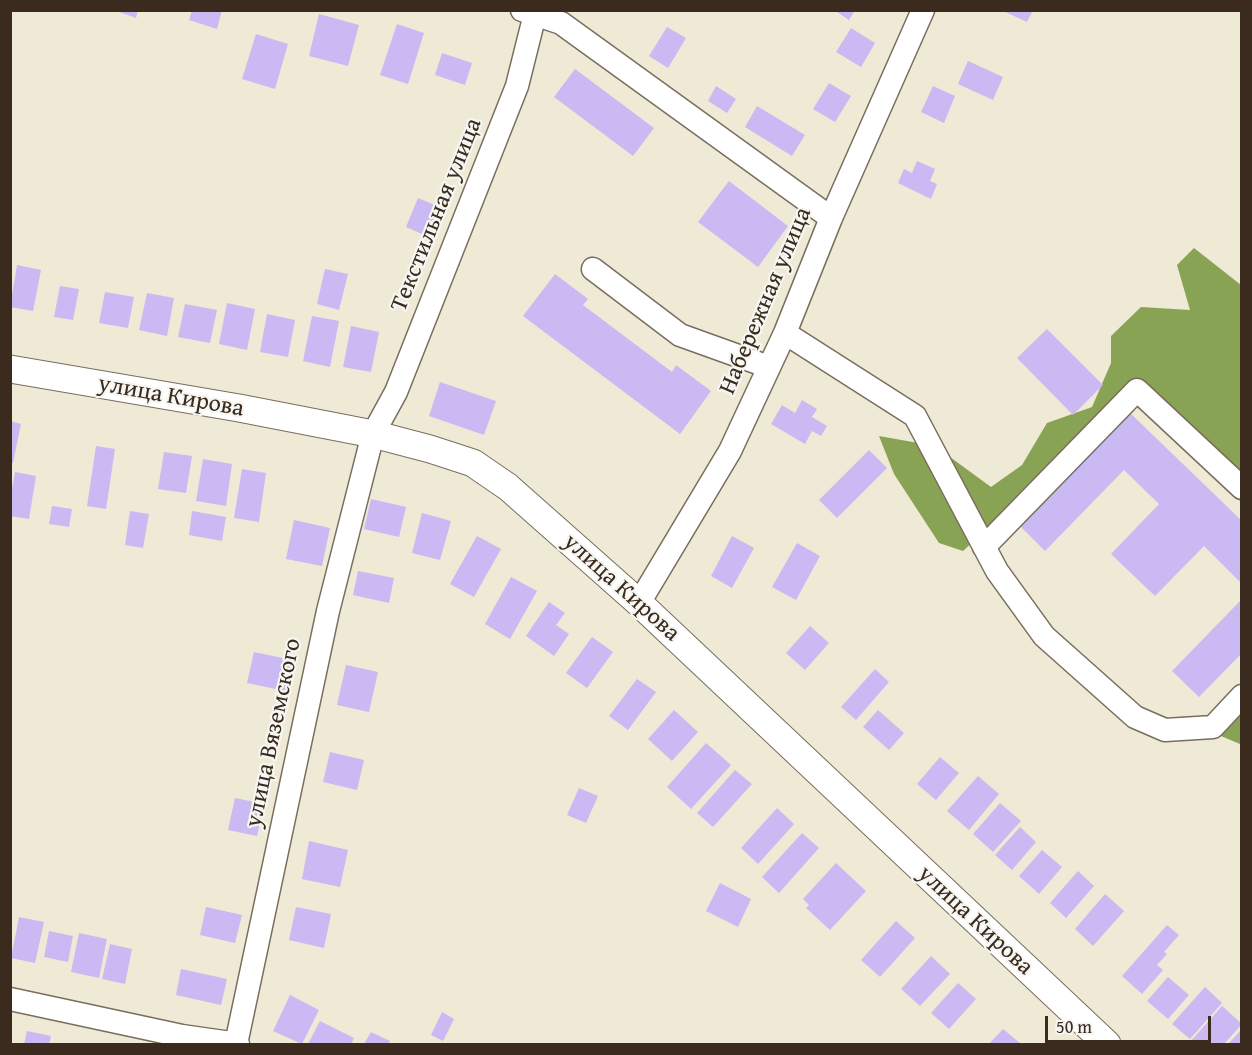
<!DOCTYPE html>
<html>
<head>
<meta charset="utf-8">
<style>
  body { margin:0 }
  #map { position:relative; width:1252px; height:1055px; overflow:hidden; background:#eeead5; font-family:"Gentium Book Plus",serif }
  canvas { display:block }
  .frame { position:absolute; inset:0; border:12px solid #3b2a1e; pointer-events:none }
  .scale { position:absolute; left:1045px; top:1016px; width:166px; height:27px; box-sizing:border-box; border:3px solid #3b2a1e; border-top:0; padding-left:8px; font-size:18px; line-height:21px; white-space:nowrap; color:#3b2a1e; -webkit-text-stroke:4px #f6f6f2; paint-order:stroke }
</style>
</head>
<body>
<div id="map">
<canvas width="1252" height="1055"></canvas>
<div class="frame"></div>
<div class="scale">50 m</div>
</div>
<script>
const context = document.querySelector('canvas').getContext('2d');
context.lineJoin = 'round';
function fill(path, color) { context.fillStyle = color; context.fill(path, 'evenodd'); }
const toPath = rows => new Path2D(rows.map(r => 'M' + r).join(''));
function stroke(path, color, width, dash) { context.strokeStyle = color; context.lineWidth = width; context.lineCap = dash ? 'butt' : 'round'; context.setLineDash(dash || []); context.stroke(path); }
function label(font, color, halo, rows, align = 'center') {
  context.font = font + ' "Gentium Book Plus",serif'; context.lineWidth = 4.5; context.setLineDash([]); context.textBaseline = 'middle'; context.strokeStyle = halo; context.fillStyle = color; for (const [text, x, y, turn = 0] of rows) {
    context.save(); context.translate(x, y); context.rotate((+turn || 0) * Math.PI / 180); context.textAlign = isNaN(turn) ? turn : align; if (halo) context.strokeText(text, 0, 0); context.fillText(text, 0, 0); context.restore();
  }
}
const forest = toPath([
  [1194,248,1241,285,1241,496,1138,398,1008,509,963,551,939,543,894,474,879,436,935,446,991,487,1022,465,1047,423,1092,407,1111,363,1111,336,1141,307,1190,310,1177,265],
  [1241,692,1241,742,1240,744,1209,731]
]);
const building = toPath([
  [114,10,138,10,136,18],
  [192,10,222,10,217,29,189,20],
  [834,10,855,10,849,20],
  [1001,10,1033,10,1027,22],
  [319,14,359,25,348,66,309,56],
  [397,24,424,33,408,84,380,75],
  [667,27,686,38,668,68,649,56],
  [851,28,875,43,861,67,836,52],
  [256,34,288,44,275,89,242,79],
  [442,53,472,63,465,85,435,75],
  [968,61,1003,77,993,100,958,84],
  [575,69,654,128,633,156,554,97],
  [829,83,851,96,835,122,813,109],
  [716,86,736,99,727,113,708,101],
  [933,86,955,96,944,123,921,112],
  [757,106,805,135,792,156,745,127],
  [917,161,935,169,930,181,937,184,931,199,898,183,904,169,912,173],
  [729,181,788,226,758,267,698,222],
  [418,198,442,208,429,237,406,227],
  [17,265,41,270,33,311,10,307],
  [325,269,348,274,339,310,317,304],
  [555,274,588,299,583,305,672,372,676,365,711,391,680,434,523,316],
  [60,286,79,289,73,320,54,317],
  [105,292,134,297,128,328,99,323],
  [147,293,174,298,167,336,139,330],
  [227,303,255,309,247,350,219,344],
  [185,304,217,310,210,343,178,337],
  [267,314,295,320,288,357,260,352],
  [312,316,339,321,330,367,303,361],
  [351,326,379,332,371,372,343,367],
  [1047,329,1103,385,1073,415,1017,358],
  [440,382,496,401,484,435,429,416],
  [802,400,817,409,812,417,827,426,821,436,812,431,805,444,771,424,782,405,795,413],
  [1127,410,1242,521,1242,584,1204,546,1155,596,1111,554,1159,504,1124,470,1045,551,1017,523],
  [10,421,21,424,13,463,10,462],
  [96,446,115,449,106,509,87,506],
  [869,450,887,468,837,518,819,500],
  [164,452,192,456,186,493,158,489],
  [203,459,232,464,226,506,196,501],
  [242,469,266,473,259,522,234,518],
  [15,472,36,476,29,519,10,516,10,500],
  [371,499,406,507,399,537,364,529],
  [52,506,72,509,69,527,49,524],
  [130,511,149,514,143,548,125,545],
  [192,511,226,517,222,541,189,535],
  [422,513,451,521,440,560,412,553],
  [294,520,330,528,322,566,286,559],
  [477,536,501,549,474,597,450,584],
  [732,536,754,548,732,588,711,576],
  [797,543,820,556,796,600,772,587],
  [358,571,394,578,389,603,353,595],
  [511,577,537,591,510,639,485,624],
  [1242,599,1242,653,1199,697,1172,671],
  [549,602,565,613,556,625,569,634,554,656,526,636],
  [810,626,829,643,805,670,786,653],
  [592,637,613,652,587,688,566,673],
  [254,652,297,661,290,692,247,683],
  [346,665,378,672,369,712,337,705],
  [875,669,889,682,856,720,841,707],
  [637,679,656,692,628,730,609,716],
  [674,710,698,732,672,761,648,739],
  [878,710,904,733,889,750,863,727],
  [706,743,731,765,691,809,667,787],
  [330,752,364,760,357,790,323,782],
  [940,757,959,773,936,800,917,784],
  [735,770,752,784,713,827,697,813],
  [978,776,999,794,969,830,947,811],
  [579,788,598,796,586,823,567,815],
  [235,798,264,804,257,836,228,830],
  [1000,803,1021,821,993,852,973,834],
  [777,808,794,824,758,864,741,848],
  [1020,827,1036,842,1012,870,995,855],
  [802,833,819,848,779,893,762,877],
  [309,841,348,850,340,887,302,879],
  [1042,850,1062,867,1039,894,1019,876],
  [836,863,866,891,830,930,806,908,809,905,803,899],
  [1078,871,1094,886,1066,918,1050,903],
  [720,883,751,899,738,927,706,911],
  [1105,894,1124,911,1093,946,1075,929],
  [206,907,242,915,235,943,200,935],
  [296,907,331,914,324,948,289,940],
  [19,917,44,922,35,963,11,958],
  [896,921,915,938,880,977,861,960],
  [1167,925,1179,935,1164,952,1167,954,1157,965,1163,970,1142,994,1122,976],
  [49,931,73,936,68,962,44,957],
  [79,933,107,939,99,978,71,972],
  [110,944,132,949,125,984,102,979],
  [931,956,950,974,920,1006,901,989],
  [181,969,227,979,221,1005,176,995],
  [1168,977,1189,995,1168,1019,1147,1001],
  [958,983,976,999,949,1029,931,1013],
  [1205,987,1222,1003,1190,1039,1172,1024],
  [290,995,319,1010,302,1044,273,1031],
  [1222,1006,1242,1024,1224,1044,1193,1044,1190,1042],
  [442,1012,454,1019,443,1041,431,1035],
  [320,1021,354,1038,351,1044,308,1044],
  [1003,1029,1021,1044,989,1044],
  [1242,1029,1242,1044,1228,1044],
  [27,1031,51,1036,49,1044,24,1044],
  [371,1032,390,1041,388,1044,364,1044]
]);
const minor = toPath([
  [522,10,561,23,831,218],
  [593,269,680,335,769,367],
  [785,333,915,416,997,571,1044,636,1135,717,1165,730,1213,727,1242,696],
  [984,547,1137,390,1242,488],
  [639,603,730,451,785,333,831,218,923,10],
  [10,999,182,1036,238,1044],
  [236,1044,328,611,373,434,396,392,517,86,536,10]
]);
const major = toPath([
  [10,369,239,408,373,434,430,449,473,463,508,487,639,603,1107,1044]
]);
const streetNames = [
  ["Текстильная улица",437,215,-68],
  ["Набережная улица",766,301,-67],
  ["улица Кирова",171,397,10],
  ["улица Кирова",621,588,42],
  ["улица Вяземского",274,733,-78],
  ["улица Кирова",975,921,43]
];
fill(forest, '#89a355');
fill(building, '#cab9f3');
stroke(minor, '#7a6d5e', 25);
stroke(major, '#7a6d5e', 29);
stroke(minor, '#fff', 22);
stroke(major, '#fff', 27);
label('24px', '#3b2a1e', '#f6f6f2', streetNames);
</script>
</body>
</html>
